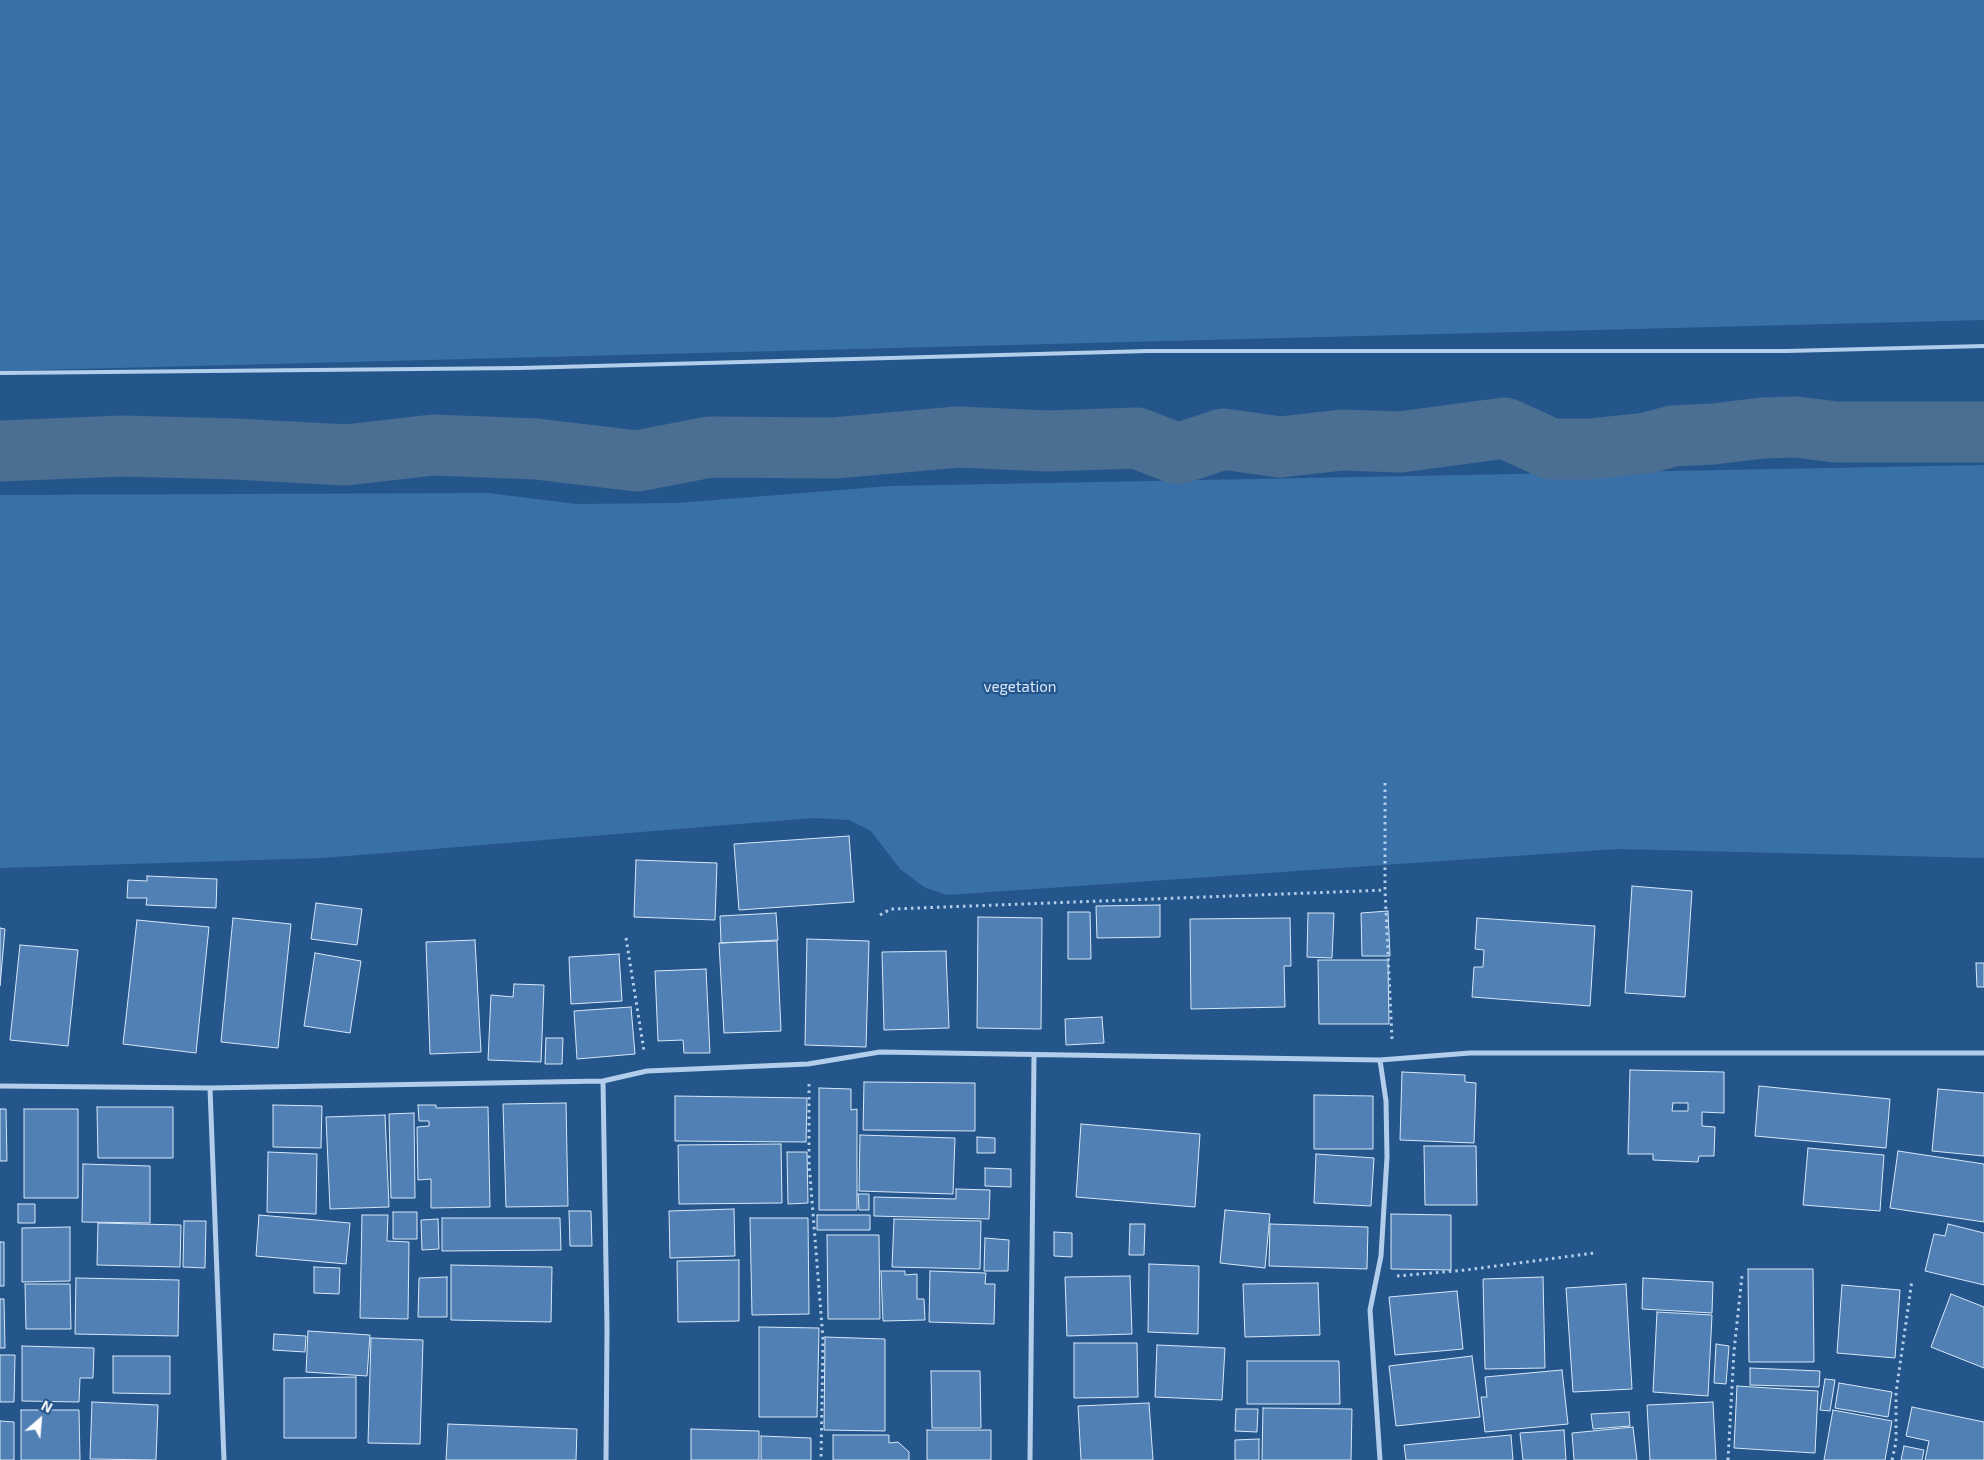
<!DOCTYPE html>
<html>
<head>
<meta charset="utf-8">
<style>
  body { margin:0 }
  #map { position:relative; width:1984px; height:1460px; overflow:hidden; background:#25568b; font-family:"Exo 2",sans-serif }
  canvas { display:block }
  .north { position:absolute; left:15px; top:1395px; width:50px; height:50px; -webkit-text-stroke:4px #25568b; paint-order:stroke; rotate:27deg; font-size:14px; font-weight:700; line-height:20px; text-align:center; color:#fff }
  .north::after { content:''; display:block; margin:auto; width:18px; height:22px; background:#fff; clip-path:polygon(50% 0,100% 100%,50% 72%,0 100%) }
</style>
</head>
<body>
<div id="map">
<canvas width="1984" height="1460"></canvas>
<div class="north">N</div>
</div>
<script>
const context = document.querySelector('canvas').getContext('2d');
context.lineJoin = 'round';
function fill(path, color) { context.fillStyle = color; context.fill(path, 'evenodd'); }
const toPath = rows => new Path2D(rows.map(r => 'M' + r).join(''));
function stroke(path, color, width, dash) { context.strokeStyle = color; context.lineWidth = width; context.lineCap = dash ? 'butt' : 'round'; context.setLineDash(dash || []); context.stroke(path); }
function label(font, color, halo, rows, align = 'center') {
  context.font = font + ' "Exo 2",sans-serif'; context.lineWidth = 4.5; context.setLineDash([]); context.textBaseline = 'middle'; context.strokeStyle = halo; context.fillStyle = color; for (const [text, x, y, turn = 0] of rows) {
    context.save(); context.translate(x, y); context.rotate((+turn || 0) * Math.PI / 180); context.textAlign = isNaN(turn) ? turn : align; if (halo) context.strokeText(text, 0, 0); context.fillText(text, 0, 0); context.restore();
  }
}
const green = toPath([
  [0,0,1984,0,1984,320,0,371],
  [1984,465,1984,858,1617,849,947,895,924,887,900,869,871,831,849,820,813,818,323,858,0,868,0,495,488,493,577,504,677,503,890,486]
]);
const river = toPath([
  [0,451,122,446,235,449,346,455,433,445,536,449,637,461,710,447,834,448,958,437,1048,441,1137,438,1178,454,1223,439,1280,447,1342,440,1400,442,1505,428,1551,449,1590,449,1647,443,1673,436,1713,434,1763,428,1796,427,1836,432,1984,432]
]);
const building = toPath([
  [849,836,854,902,739,910,734,844,849,836],
  [636,860,717,863,715,920,634,917,636,860],
  [147,876,217,879,216,908,146,905,147,898,127,898,128,880,147,881,147,876],
  [1632,886,1692,891,1685,997,1625,993,1632,886],
  [316,903,362,909,357,945,311,939,316,903],
  [1160,905,1160,937,1097,938,1096,906,1160,905],
  [1388,911,1390,956,1362,956,1361,913,1388,911],
  [1068,912,1090,912,1091,959,1068,959,1068,912],
  [776,913,778,940,721,943,720,916,776,913],
  [1308,913,1334,913,1332,958,1307,957,1308,913],
  [978,917,1042,918,1041,1029,977,1028,978,917],
  [233,918,291,924,278,1048,221,1042,233,918],
  [1290,918,1291,966,1284,966,1285,1007,1191,1009,1190,919,1290,918],
  [1477,918,1595,926,1590,1006,1472,997,1474,967,1483,967,1484,950,1475,949,1477,918],
  [137,920,209,927,196,1053,123,1044,137,920],
  [0,928,5,929,0,986,0,928],
  [807,939,869,941,866,1047,805,1045,807,939],
  [475,940,481,1052,430,1054,426,942,475,940],
  [777,941,781,1031,724,1033,719,943,777,941],
  [20,945,78,950,68,1046,10,1040,20,945],
  [946,951,949,1028,884,1030,882,952,946,951],
  [315,953,361,961,350,1033,304,1026,315,953],
  [619,954,622,1001,571,1004,569,957,619,954],
  [1318,960,1388,960,1389,1024,1319,1024,1318,960],
  [1976,963,1984,963,1984,987,1977,987,1976,963],
  [706,969,710,1053,684,1053,683,1040,658,1041,655,971,706,969],
  [514,984,544,985,541,1062,488,1060,491,995,513,997,514,984],
  [631,1007,635,1054,577,1059,574,1011,631,1007],
  [1102,1017,1104,1043,1066,1045,1065,1019,1102,1017],
  [546,1038,563,1038,562,1064,545,1064,546,1038],
  [1630,1070,1724,1072,1724,1113,1702,1112,1702,1126,1715,1127,1714,1156,1699,1156,1698,1162,1653,1160,1653,1154,1628,1154,1630,1070],
  [1673,1103,1688,1103,1688,1111,1672,1111,1673,1103],
  [1402,1072,1465,1075,1465,1082,1476,1083,1474,1143,1400,1140,1402,1072],
  [864,1082,975,1083,975,1131,863,1130,864,1082],
  [1759,1086,1890,1099,1886,1148,1755,1136,1759,1086],
  [819,1088,851,1089,851,1110,857,1109,857,1210,819,1210,819,1088],
  [1938,1089,1984,1093,1984,1156,1932,1151,1938,1089],
  [1314,1095,1373,1096,1373,1149,1314,1149,1314,1095],
  [675,1096,807,1098,806,1142,675,1141,675,1096],
  [566,1103,568,1206,506,1207,503,1104,566,1103],
  [273,1105,322,1106,321,1148,273,1147,273,1105],
  [418,1105,436,1105,436,1108,488,1107,490,1207,431,1208,431,1179,418,1180,417,1127,429,1126,429,1121,419,1121,418,1105],
  [97,1107,173,1107,173,1158,98,1158,97,1107],
  [0,1109,6,1109,7,1161,0,1161,0,1109],
  [24,1109,78,1109,78,1198,24,1198,24,1109],
  [414,1113,415,1198,391,1198,389,1114,414,1113],
  [385,1115,389,1207,330,1209,326,1117,385,1115],
  [1081,1124,1200,1134,1195,1207,1076,1197,1081,1124],
  [860,1135,955,1138,953,1194,859,1191,860,1135],
  [977,1137,995,1138,995,1153,977,1153,977,1137],
  [781,1144,782,1203,679,1204,678,1145,781,1144],
  [1424,1146,1476,1146,1477,1205,1425,1205,1424,1146],
  [1808,1148,1884,1155,1880,1211,1803,1205,1808,1148],
  [1898,1151,1984,1164,1984,1222,1890,1208,1898,1151],
  [268,1152,317,1154,316,1214,267,1212,268,1152],
  [787,1152,807,1152,808,1203,788,1204,787,1152],
  [1316,1154,1374,1158,1371,1206,1314,1203,1316,1154],
  [83,1164,150,1166,150,1223,82,1222,83,1164],
  [985,1168,1011,1169,1011,1187,985,1186,985,1168],
  [956,1189,990,1190,989,1219,874,1216,874,1197,956,1199,956,1189],
  [858,1194,869,1194,869,1210,859,1210,858,1194],
  [18,1204,35,1204,35,1223,18,1223,18,1204],
  [734,1209,735,1256,670,1258,669,1211,734,1209],
  [1225,1210,1270,1214,1265,1268,1220,1263,1225,1210],
  [569,1211,591,1211,592,1246,570,1246,569,1211],
  [393,1212,417,1212,417,1239,393,1239,393,1212],
  [1391,1214,1451,1215,1451,1270,1391,1269,1391,1214],
  [259,1215,350,1223,346,1264,256,1256,259,1215],
  [362,1215,388,1215,387,1241,409,1242,408,1319,360,1318,362,1215],
  [817,1215,870,1215,870,1230,817,1230,817,1215],
  [442,1218,560,1218,561,1250,442,1251,442,1218],
  [750,1218,808,1218,809,1314,752,1315,750,1218],
  [438,1219,439,1249,422,1250,421,1220,438,1219],
  [894,1219,981,1221,980,1269,892,1267,894,1219],
  [184,1221,206,1221,205,1268,183,1267,184,1221],
  [98,1223,181,1225,180,1267,97,1265,98,1223],
  [1130,1224,1145,1224,1144,1255,1129,1255,1130,1224],
  [1270,1224,1368,1227,1367,1269,1269,1266,1270,1224],
  [1948,1224,1984,1233,1984,1285,1925,1271,1934,1234,1945,1236,1948,1224],
  [70,1227,70,1281,22,1282,22,1228,70,1227],
  [1054,1232,1072,1233,1072,1257,1054,1256,1054,1232],
  [827,1235,879,1235,880,1319,828,1319,827,1235],
  [985,1238,1009,1240,1008,1271,984,1271,985,1238],
  [0,1242,4,1242,4,1286,0,1286,0,1242],
  [739,1260,739,1321,678,1322,677,1261,739,1260],
  [1149,1264,1199,1266,1198,1334,1148,1332,1149,1264],
  [451,1265,552,1267,551,1322,451,1320,451,1265],
  [314,1267,340,1268,339,1294,314,1293,314,1267],
  [1748,1269,1813,1269,1814,1362,1749,1362,1748,1269],
  [881,1271,905,1271,905,1275,917,1274,917,1299,924,1299,925,1320,883,1321,881,1271],
  [930,1271,986,1273,985,1284,995,1284,994,1324,929,1322,930,1271],
  [1130,1276,1132,1334,1067,1336,1065,1277,1130,1276],
  [447,1277,447,1317,418,1317,419,1278,447,1277],
  [1543,1277,1545,1368,1485,1369,1483,1279,1543,1277],
  [76,1278,179,1280,178,1336,75,1334,76,1278],
  [1643,1278,1713,1282,1712,1313,1642,1309,1643,1278],
  [1318,1283,1320,1335,1245,1337,1243,1284,1318,1283],
  [25,1284,70,1284,71,1329,26,1329,25,1284],
  [1626,1284,1632,1389,1573,1392,1566,1288,1626,1284],
  [1842,1285,1900,1290,1895,1358,1837,1353,1842,1285],
  [1457,1291,1463,1349,1395,1355,1389,1297,1457,1291],
  [1951,1294,1984,1307,1984,1368,1931,1347,1951,1294],
  [0,1299,4,1299,5,1348,0,1348,0,1299],
  [1657,1312,1712,1315,1708,1396,1653,1392,1657,1312],
  [759,1327,819,1328,817,1417,759,1417,759,1327],
  [308,1331,370,1335,367,1376,306,1372,308,1331],
  [274,1334,306,1336,305,1352,273,1350,274,1334],
  [825,1337,885,1339,885,1431,824,1430,825,1337],
  [371,1338,423,1340,420,1444,368,1443,371,1338],
  [1074,1343,1137,1343,1138,1397,1074,1398,1074,1343],
  [1716,1344,1729,1346,1726,1384,1714,1383,1716,1344],
  [1157,1345,1225,1348,1222,1400,1155,1397,1157,1345],
  [22,1346,94,1348,93,1378,80,1378,79,1402,22,1401,22,1346],
  [0,1355,15,1355,14,1402,0,1402,0,1355],
  [113,1356,170,1356,170,1394,113,1393,113,1356],
  [1472,1356,1480,1417,1396,1426,1389,1366,1472,1356],
  [1247,1361,1339,1361,1340,1404,1247,1404,1247,1361],
  [1750,1368,1820,1371,1819,1387,1750,1385,1750,1368],
  [1562,1370,1568,1424,1485,1432,1481,1397,1487,1397,1485,1377,1562,1370],
  [931,1371,980,1371,981,1428,932,1428,931,1371],
  [356,1377,356,1438,284,1438,284,1378,356,1377],
  [1825,1379,1835,1380,1830,1411,1820,1410,1825,1379],
  [1839,1383,1892,1392,1888,1417,1835,1408,1839,1383],
  [1737,1386,1818,1391,1815,1453,1734,1448,1737,1386],
  [92,1402,158,1405,156,1460,90,1459,92,1402],
  [1713,1402,1716,1460,1650,1460,1647,1405,1713,1402],
  [1149,1403,1153,1460,1081,1460,1078,1406,1149,1403],
  [1912,1407,1984,1422,1984,1460,1925,1460,1929,1441,1906,1436,1912,1407],
  [1263,1408,1352,1409,1351,1460,1262,1460,1263,1408],
  [1236,1409,1258,1409,1257,1432,1235,1431,1236,1409],
  [21,1410,79,1410,80,1460,21,1460,21,1410],
  [1833,1410,1892,1421,1885,1460,1824,1460,1833,1410],
  [1629,1412,1630,1426,1593,1429,1591,1414,1629,1412],
  [0,1421,14,1422,14,1460,0,1460,0,1421],
  [448,1424,577,1429,576,1460,446,1460,448,1424],
  [1633,1427,1637,1460,1574,1460,1572,1433,1633,1427],
  [691,1429,759,1431,759,1460,691,1460,691,1429],
  [927,1430,991,1430,991,1460,927,1460,927,1430],
  [1564,1430,1566,1460,1523,1460,1520,1433,1564,1430],
  [833,1435,889,1435,889,1443,898,1442,909,1452,909,1460,833,1460,833,1435],
  [1511,1435,1513,1460,1406,1460,1404,1445,1511,1435],
  [761,1436,811,1438,811,1460,761,1460,761,1436],
  [1259,1439,1259,1460,1235,1460,1235,1440,1259,1439],
  [1904,1446,1924,1450,1922,1460,1901,1460,1904,1446]
]);
const path = toPath([
  [1385,783,1385,890,1392,1039],
  [880,915,891,909,1385,890],
  [626,938,644,1051],
  [809,1084,809,1163,823,1339,821,1460],
  [1397,1276,1466,1270,1594,1253],
  [1728,1460,1734,1351,1742,1276],
  [1892,1460,1896,1442,1896,1393,1912,1280]
]);
const service = toPath([
  [0,373,521,368,1148,351,1787,351,1984,346]
]);
const minor = toPath([
  [603,1081,607,1327,606,1460],
  [0,1086,210,1088,603,1081,647,1071,808,1064,880,1052,1380,1060,1470,1053,1984,1053],
  [210,1088,224,1460],
  [1030,1460,1034,1056],
  [1380,1460,1370,1310,1381,1256,1387,1157,1386,1101,1380,1060]
]);
const parkNames = [
  ["vegetation",1020,687]
];
fill(green, '#3970a8');
stroke(river, '#4b6e93', 61);
fill(building, '#5181b4');
stroke(building, '#d7e7f8', 1);
stroke(path, '#b2ceea', 3, [2.5, 4]);
stroke(service, '#b2ceea', 4);
stroke(minor, '#b2ceea', 5);
label('15px', '#d7e7f8', '#25568b', parkNames);
</script>
</body>
</html>
